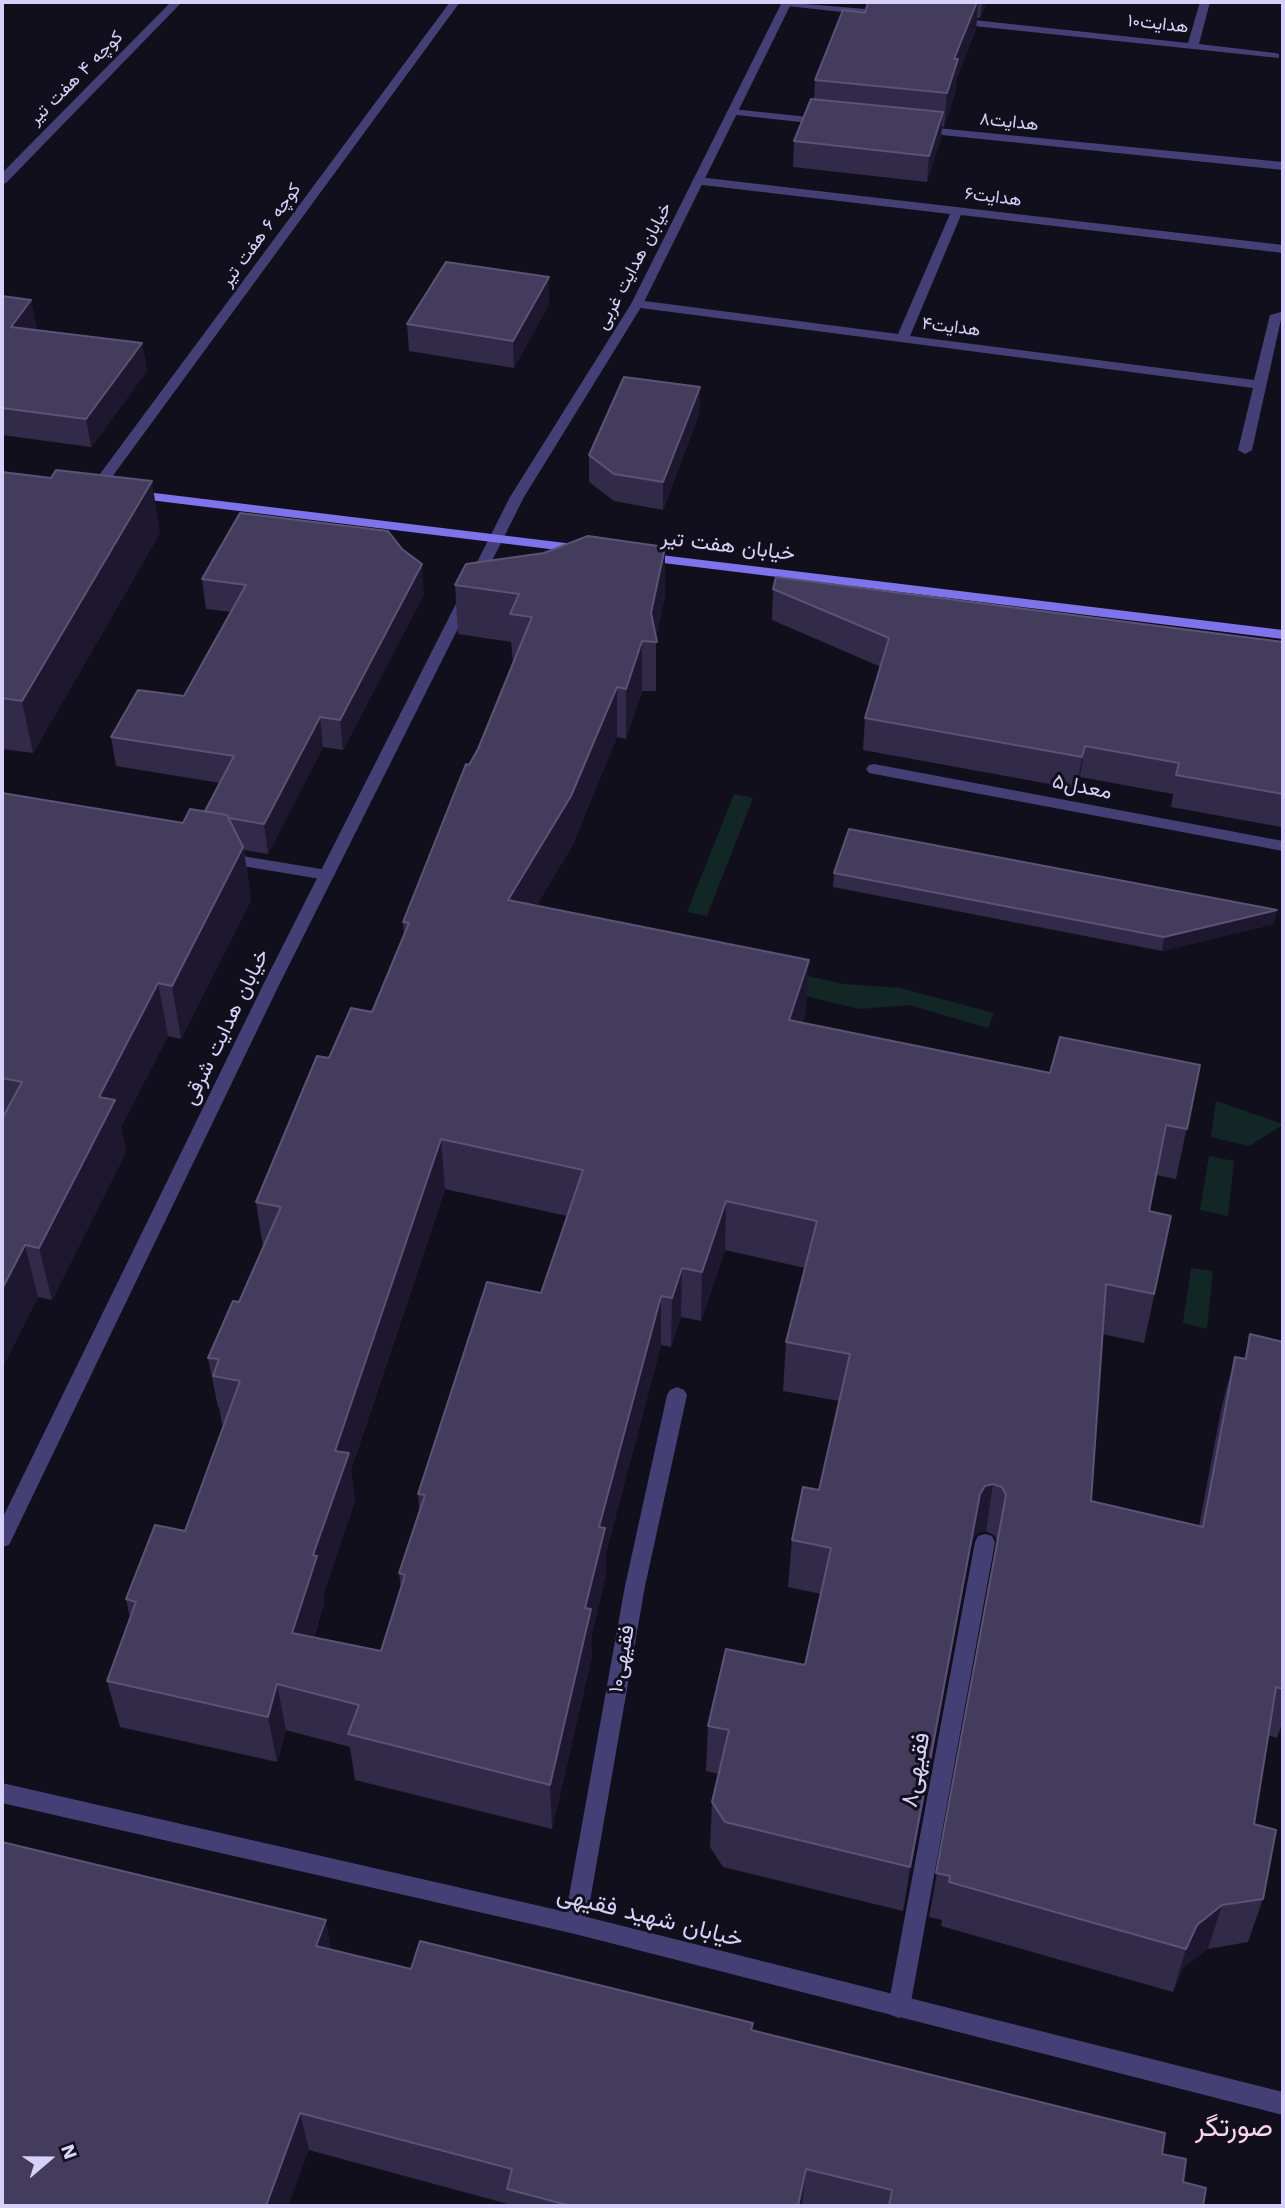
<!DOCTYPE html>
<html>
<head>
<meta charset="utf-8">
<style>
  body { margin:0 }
  #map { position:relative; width:1285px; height:2208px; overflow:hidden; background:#120f1d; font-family:"Work Sans",sans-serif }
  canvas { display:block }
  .frame { position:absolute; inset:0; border:4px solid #d7d1f9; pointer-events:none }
  .north { position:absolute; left:14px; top:2124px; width:70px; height:70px; -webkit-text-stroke:5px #120f1d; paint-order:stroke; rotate:70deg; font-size:19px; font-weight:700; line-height:28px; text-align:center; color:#d7d1f9 }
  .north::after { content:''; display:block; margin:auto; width:24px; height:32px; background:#d7d1f9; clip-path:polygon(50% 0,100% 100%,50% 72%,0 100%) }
</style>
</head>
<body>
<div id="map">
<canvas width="1285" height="2208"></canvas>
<div class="frame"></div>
<div class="north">N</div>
</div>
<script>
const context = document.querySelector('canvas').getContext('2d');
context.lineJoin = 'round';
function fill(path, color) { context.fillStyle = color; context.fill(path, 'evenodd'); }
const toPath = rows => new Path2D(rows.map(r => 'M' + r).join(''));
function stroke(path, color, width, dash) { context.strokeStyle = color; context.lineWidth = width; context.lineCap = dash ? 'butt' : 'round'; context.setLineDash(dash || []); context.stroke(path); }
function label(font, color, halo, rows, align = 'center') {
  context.font = font + ' "Work Sans",Vazirmatn,sans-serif'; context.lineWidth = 6; context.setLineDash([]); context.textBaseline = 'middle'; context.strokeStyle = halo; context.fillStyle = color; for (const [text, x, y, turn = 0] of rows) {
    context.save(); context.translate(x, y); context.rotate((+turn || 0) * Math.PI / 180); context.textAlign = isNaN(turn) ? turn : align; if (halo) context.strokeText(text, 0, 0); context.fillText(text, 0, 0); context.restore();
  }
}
const green = toPath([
  [734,794,753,798,707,916,687,912],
  [720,957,844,984,900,988,994,1013,988,1028,909,1005,860,1009,711,974],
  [1216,1101,1283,1124,1283,1125,1249,1146,1211,1137],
  [1209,1156,1234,1161,1228,1216,1200,1210],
  [1191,1268,1213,1271,1207,1329,1183,1323]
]);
const minor = toPath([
  [171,2,182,2,6,183,2,184,2,173,171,2],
  [450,2,460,2,101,492,91,492,91,486,450,2],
  [782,2,889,11,894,14,889,17,787,6,782,2],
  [1200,2,1210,2,1199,44,1275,53,1279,54,1279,58,955,24,949,21,955,18,1188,43,1200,2],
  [732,109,827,119,833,122,827,125,728,114,726,112,732,109],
  [917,126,1283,162,1283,170,913,132,911,130,917,126],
  [698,177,1283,245,1283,253,961,215,910,336,1254,380,1270,315,1281,312,1282,315,1252,450,1245,454,1238,450,1253,388,633,307,633,301,637,300,898,334,950,214,694,184,692,181,698,177],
  [874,764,1283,841,1283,851,869,773,866,769,869,765,874,764],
  [224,853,327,870,335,875,327,880,218,862,216,858,224,853],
  [677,1387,684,1390,687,1395,645,1586,586,1924,583,1931,575,1934,567,1931,564,1924,625,1586,667,1395,670,1390,677,1387],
  [985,1534,992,1536,995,1542,910,2007,907,2015,899,2018,891,2015,888,2007,975,1542,978,1536,985,1534]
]);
const tertiary = toPath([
  [782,2,792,2,643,304,524,497,279,985,9,1545,2,1547,2,1519,263,985,510,497,631,304,782,2],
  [2,1783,575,1914,1283,2092,1283,2115,575,1934,2,1803,2,1783]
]);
const secondary = toPath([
  [130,490,582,545,589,549,582,553,125,497,125,491,130,490],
  [644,553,1283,630,1283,639,639,560,637,557,644,553]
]);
const wall = toPath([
  [868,2,987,2,980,18,977,18,976,29,957,78,955,93,944,127,942,127,941,138,927,182,793,167,794,141,814,99,815,80,865,13],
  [549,277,549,304,514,368,409,351,407,324],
  [2,296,31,300,36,327,35,330,142,343,147,371,91,447,2,435],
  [700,387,699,414,663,510,614,501,589,482,589,455],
  [2,472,160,533,33,753,2,749],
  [665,547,665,596,656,638,656,691,642,691,626,739,617,737,572,846,536,906,806,1010,802,1023,1050,1073,1200,1065,1176,1179,1156,1175,1149,1211,1171,1216,1144,1343,1102,1334,1091,1501,1199,1526,1222,1405,1235,1357,1244,1359,1250,1334,1283,1342,1283,1720,1277,1738,1268,1735,1254,1824,1263,1899,1248,1942,1208,1949,1183,1968,1173,1992,941,1926,942,1920,929,1917,997,1541,994,1535,986,1531,977,1533,972,1542,903,1911,723,1867,710,1847,712,1802,718,1774,706,1771,708,1726,805,1665,821,1594,788,1587,792,1540,819,1490,839,1401,783,1391,786,1342,805,1268,725,1250,701,1321,681,1317,671,1347,661,1345,606,1553,606,1575,592,1633,592,1656,552,1829,355,1780,350,1747,286,1730,277,1762,120,1727,107,1681,130,1618,126,1599,185,1531,224,1425,222,1424,219,1407,218,1407,208,1358,239,1302,263,1247,256,1202,329,1058,372,1012,404,935,403,922,469,765,478,749,513,664,511,642,458,634,455,585],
  [445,1189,567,1216,541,1293,418,1494,419,1511,399,1573,401,1589,381,1651,314,1637,324,1603,323,1595,355,1501,351,1470],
  [202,579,424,594,343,750,323,747,268,854,244,850,251,900,181,1039,168,1036,121,1127,126,1152,52,1300,38,1297,2,1368,2,793,183,823,205,811,220,783,116,766,111,737,184,696,231,612,206,609],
  [773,589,1283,642,1283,821,1283,820,1281,827,1171,807,1173,794,1080,777,1077,789,863,750,865,718,881,667,772,620],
  [834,873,1274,924,1162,951,833,887],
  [331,1949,411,1969,753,2023,752,2030,1162,2154,1183,2182,1203,2206,509,2206,508,2204,309,2150,2,2206]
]);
const shadedWall = toPath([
  [977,2,978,2,976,29,957,78,955,93,944,127,947,93,954,59],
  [982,2,987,2,980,18],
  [943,112,941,138,927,182,929,156],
  [549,277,549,304,514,368,513,341],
  [31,300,36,327,16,354,11,327],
  [142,343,147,371,91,447,86,419],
  [700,387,699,414,663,510,663,482],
  [152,481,160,533,33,753,22,701],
  [665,547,665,596,655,642,651,613],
  [422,564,424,594,343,750,340,720],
  [642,641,642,691,626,739,626,689],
  [617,687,617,737,572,846,510,950,508,900],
  [320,717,323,747,268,854,264,824],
  [1085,746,1080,777,1077,789,1082,757],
  [243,847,251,900,181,1039,172,986],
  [1277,910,1274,924,1162,951,1164,937],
  [809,960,806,1010,786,1070,789,1020],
  [158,983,168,1036,121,1127,126,1152,52,1300,39,1248,99,1097],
  [441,1139,445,1189,351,1470,355,1501,323,1595,324,1603,300,1679,292,1633,313,1555,335,1451],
  [726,1201,725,1250,701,1321,702,1272],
  [25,1245,38,1297,2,1368,2,1289],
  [682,1268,681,1317,671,1347,672,1298],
  [661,1296,661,1345,606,1553,606,1575,592,1633,592,1656,552,1829,550,1785,585,1608,599,1527],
  [993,1484,986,1531,977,1533,972,1542,903,1911,910,1867,980,1494,985,1486],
  [277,1684,286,1730,277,1762,268,1717],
  [1222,1905,1208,1949,1183,1968,1173,1992,1186,1949,1197,1925],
  [326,1920,333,1960,316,1946],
  [300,2113,309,2150,288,2206,266,2206],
  [806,2169,802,2206,798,2206]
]);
const building = toPath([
  [868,2,977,2,954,59,958,59,947,93,815,80,843,10,865,13,868,2],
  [811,99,943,112,929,156,794,141,811,99],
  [446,262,549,277,513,341,407,324,446,262],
  [2,296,31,300,11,327,142,343,86,419,2,408,2,296],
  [624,377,700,387,663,482,614,474,589,455,624,377],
  [56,470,152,481,22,701,2,698,2,472,51,478,56,470],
  [240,513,388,531,402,549,422,564,340,720,320,717,264,824,229,818,227,815,205,811,234,756,111,737,138,690,184,696,246,585,202,579,240,513],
  [588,536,665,547,651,613,657,642,642,641,626,689,617,687,571,796,508,900,809,960,789,1020,1050,1073,1060,1037,1200,1065,1187,1129,1166,1125,1149,1211,1171,1216,1154,1294,1106,1284,1091,1501,1203,1527,1235,1357,1246,1359,1250,1334,1283,1342,1283,1689,1276,1687,1254,1824,1276,1830,1263,1899,1222,1905,1197,1925,1186,1949,949,1882,950,1876,936,1873,1006,1495,1002,1487,993,1484,985,1486,980,1494,910,1867,725,1822,712,1802,729,1730,708,1726,726,1649,805,1665,831,1548,792,1540,803,1487,819,1490,850,1354,786,1342,817,1221,726,1201,702,1272,682,1268,672,1298,661,1296,599,1527,605,1528,585,1608,591,1609,550,1785,348,1734,359,1705,277,1684,268,1717,107,1681,136,1602,126,1599,155,1525,185,1531,240,1381,213,1376,219,1359,208,1358,233,1301,239,1302,281,1207,256,1202,317,1056,329,1058,351,1008,372,1012,409,923,403,922,466,764,469,765,478,749,532,617,510,614,519,594,455,585,466,564,544,553,588,536],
  [441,1139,583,1170,541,1293,487,1282,418,1494,425,1495,399,1573,405,1575,381,1651,292,1633,317,1556,313,1555,349,1453,335,1451,441,1139],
  [776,577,1283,642,1283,794,1176,775,1179,763,1085,746,1082,757,865,718,889,638,773,589,776,577],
  [2,793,183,823,190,809,227,815,243,847,172,986,158,983,99,1097,115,1100,39,1248,25,1245,2,1289,2,1119,22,1082,2,1078,2,793],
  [849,829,1277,910,1164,937,834,873,849,829],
  [2,1842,326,1920,316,1946,411,1969,420,1941,753,2023,751,2030,1165,2133,1162,2154,1186,2159,1183,2182,1206,2188,1203,2206,889,2206,892,2190,806,2169,798,2206,571,2206,507,2189,512,2169,300,2113,266,2206,2,2206,2,1842]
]);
const farStreetnames = [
  ["هدایت۱۰",1158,24,6],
  ["کوچه ۴ هفت تیر",76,78,-45],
  ["هدایت۸",1009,122,6],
  ["هدایت۶",993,197,7],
  ["کوچه ۶ هفت تیر",261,235,-54],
  ["خیابان هدایت غربی",634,266,-62],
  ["هدایت۴",951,327,7]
];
const streetNames = [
  ["خیابان هفت تیر",728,546,7],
  ["معدل۵",1082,787,11],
  ["خیابان هدایت شرقی",226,1027,-64],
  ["فقیهی۱۰",622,1659,-80]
];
const nearStreetnames = [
  ["فقیهی۸",916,1770,-80],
  ["خیابان شهید فقیهی",650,1917,14]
];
const nearNeighbourhoodnames = [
  ["صورتگر",1234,2128]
];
fill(green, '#132626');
fill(minor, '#444076');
fill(tertiary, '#444076');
fill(secondary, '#7d74ec');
fill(wall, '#312a49');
fill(shadedWall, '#1d1730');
fill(building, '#433c5c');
stroke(building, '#5a5375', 2);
label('18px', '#d7d1f9', '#120f1d', farStreetnames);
label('21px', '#d7d1f9', '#120f1d', streetNames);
label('24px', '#d7d1f9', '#120f1d', nearStreetnames);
label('28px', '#f9d3e9', '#120f1d', nearNeighbourhoodnames);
</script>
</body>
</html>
